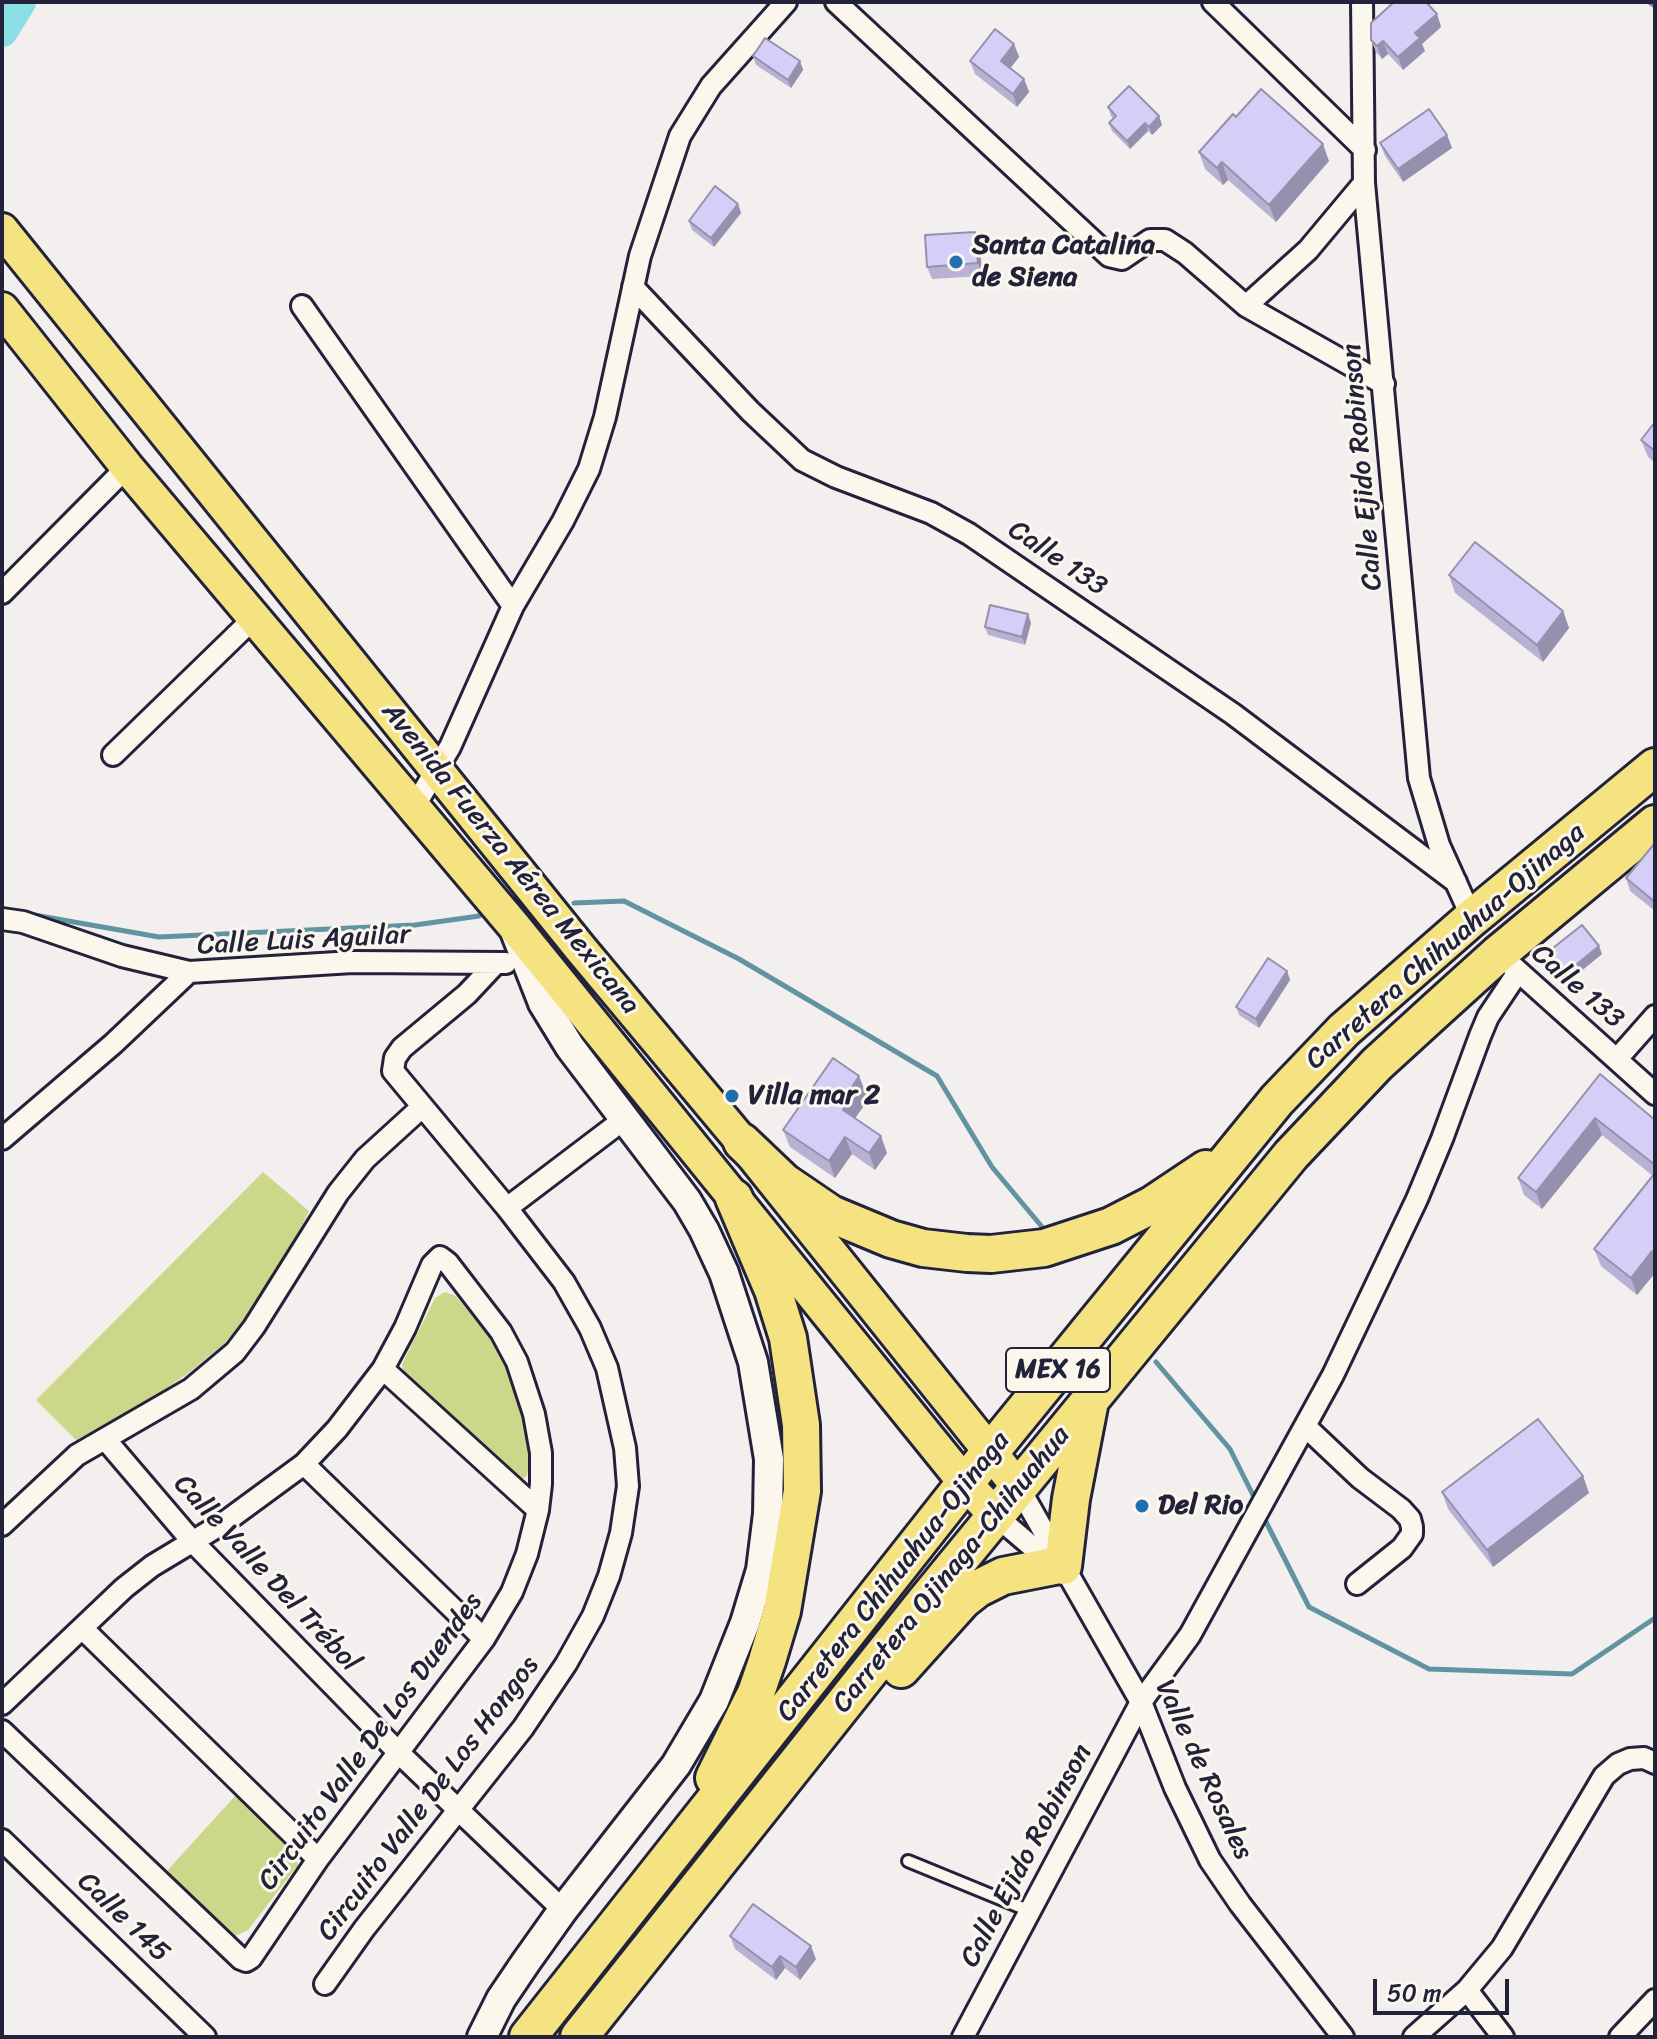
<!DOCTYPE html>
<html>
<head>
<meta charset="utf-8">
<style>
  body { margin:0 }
  #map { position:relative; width:1657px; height:2039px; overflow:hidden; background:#f3efee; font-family:Sriracha,sans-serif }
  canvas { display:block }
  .frame { position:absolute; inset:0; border:4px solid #22223b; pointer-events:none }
  .scale { position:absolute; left:1373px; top:1979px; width:136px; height:36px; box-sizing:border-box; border:4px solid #22223b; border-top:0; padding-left:10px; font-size:24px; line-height:28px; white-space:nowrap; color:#22223b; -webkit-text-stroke:6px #fbf7ec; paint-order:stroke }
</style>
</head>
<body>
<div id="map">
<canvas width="1657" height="2039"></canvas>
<div class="frame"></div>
<div class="scale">50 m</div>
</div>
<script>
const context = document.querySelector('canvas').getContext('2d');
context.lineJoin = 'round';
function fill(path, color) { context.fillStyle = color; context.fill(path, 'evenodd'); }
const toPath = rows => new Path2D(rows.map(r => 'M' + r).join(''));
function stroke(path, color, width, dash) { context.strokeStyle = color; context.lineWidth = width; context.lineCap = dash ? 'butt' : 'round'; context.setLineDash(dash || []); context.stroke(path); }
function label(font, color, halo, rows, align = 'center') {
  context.font = font + ' Sriracha,sans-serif'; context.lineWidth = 6; context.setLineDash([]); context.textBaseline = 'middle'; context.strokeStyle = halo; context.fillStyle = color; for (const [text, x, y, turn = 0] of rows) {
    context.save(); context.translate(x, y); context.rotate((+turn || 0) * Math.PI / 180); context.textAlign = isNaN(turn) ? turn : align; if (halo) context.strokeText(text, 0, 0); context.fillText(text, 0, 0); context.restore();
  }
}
const green = toPath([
  [263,1172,309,1211,283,1264,256,1307,225,1343,187,1374,145,1403,76,1440,36,1400],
  [445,1292,456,1296,493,1342,519,1391,528,1429,529,1463,527,1476,521,1480,511,1478,404,1374,402,1364,435,1298],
  [236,1795,294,1851,298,1865,248,1930,233,1937,166,1872]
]);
const stream = toPath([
  [1649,2,1655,6],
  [574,903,624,901,739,959,937,1076,992,1167,1048,1234],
  [23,913,159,937,415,925,479,916],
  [1156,1362,1230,1449,1256,1501],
  [1262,1514,1309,1607,1429,1669,1572,1674,1655,1618]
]);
const river = toPath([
  [2,31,20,2]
]);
const lane = toPath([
  [908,1861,1030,1911]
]);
const street = toPath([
  [836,2,1109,256,1122,259,1150,240,1165,240,1185,253,1246,306,1384,384],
  [1213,2,1365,150],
  [1362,2,1364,183,1419,778,1439,845,1472,918],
  [633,287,750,411,802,460,836,477,931,513,969,534,1233,714,1456,882],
  [302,306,513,606],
  [1246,306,1308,250,1364,183],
  [2,593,127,467],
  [113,755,254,618],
  [414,807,450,747,513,606,563,521,589,469,605,417,640,256,680,136,711,86,786,2],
  [2,919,23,922,122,956,189,972],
  [1509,963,1655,1094],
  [1617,1059,1655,1016],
  [2,1139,113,1044,189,972,353,962,506,963],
  [507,1208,623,1120],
  [383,1369,538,1510],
  [1306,1427,1360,1478,1401,1509,1410,1519,1412,1527,1412,1534,1402,1548,1357,1584],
  [105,1439,192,1541,399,1753,563,1910],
  [304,1464,484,1639],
  [1019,1488,1141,1702,1175,1788,1210,1860,1240,1904,1343,2037],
  [996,1516,1056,1567],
  [2,1525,77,1455,191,1389,235,1352,254,1327,338,1193,365,1159,422,1107],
  [82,1628,318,1859],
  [2,1704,124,1588,152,1566,225,1522,304,1464,337,1429,383,1369,405,1328,432,1265,440,1257,448,1263,501,1332,517,1362,534,1414,541,1453,541,1484,538,1510,527,1554,512,1592,484,1639,318,1859,251,1958,246,1961,241,1959,2,1731],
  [2,1840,205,2037],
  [325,1984,364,1929,523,1728,566,1664,593,1616,609,1576,621,1533,628,1486,625,1448,607,1368,590,1328,564,1282,507,1208,393,1071,395,1058,402,1048,467,994,496,963],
  [1467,1990,1503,2037],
  [963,2037,1141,1702,1190,1635,1333,1375,1417,1199,1442,1139,1480,1036,1488,1017,1518,972],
  [1414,2037,1467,1990,1502,1948,1604,1776,1618,1764,1630,1759,1644,1758,1655,1763],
  [1620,2037,1655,2000]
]);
const secondary = toPath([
  [482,2037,501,1999,526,1962,563,1910,676,1765,714,1701,745,1623,761,1570,768,1514,769,1459,753,1362,724,1273,704,1230,687,1201,570,1047,543,1003,516,934]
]);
const primary = toPath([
  [2,230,580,948,742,1142,1019,1488],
  [2,309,127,467,514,926,965,1483,996,1516]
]);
const highway = toPath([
  [742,1142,784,1182,831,1214,891,1239,923,1248,967,1253,991,1254,1044,1248,1111,1226,1152,1205,1206,1169],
  [1063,1566,1071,1499,1089,1406],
  [901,1669,963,1600,977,1589,1003,1576,1054,1566],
  [714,1778,756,1693,767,1661,782,1611,802,1491,801,1425,788,1338,773,1290,734,1198],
  [528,2037,965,1483,1277,1100,1344,1030,1472,918,1655,767],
  [579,2037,924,1603,1291,1155,1377,1064,1435,1011,1498,954,1655,824]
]);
const wall = toPath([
  [1437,14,1441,27,1422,44,1425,51,1403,70,1388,54,1382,59,1376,52,1371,40],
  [1014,44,1019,57,1010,68,1024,79,1029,92,1017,107,975,74,970,61],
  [753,56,800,61,803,70,791,88,756,65],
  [1108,107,1159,116,1162,125,1152,135,1148,131,1130,149,1112,131,1109,123,1114,119,1111,116],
  [1236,117,1329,161,1276,222,1228,180,1223,185,1205,169,1199,152],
  [1447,135,1452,148,1403,182,1385,156,1380,143],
  [738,204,741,213,714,247,692,230,689,221],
  [975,232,980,245,982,276,932,279,927,267],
  [1655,422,1655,463,1648,457,1641,440],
  [1449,575,1563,611,1569,628,1543,662,1455,593],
  [1028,614,1031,623,1025,645,988,635,985,627],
  [1655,843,1655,911,1630,891,1626,878],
  [1548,952,1602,954,1569,981,1552,960],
  [1287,971,1290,980,1259,1028,1239,1015,1236,1007],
  [1600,1074,1655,1120,1655,1273,1637,1295,1601,1266,1594,1249,1653,1176,1602,1135,1542,1209,1524,1195,1518,1178],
  [859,1076,866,1094,861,1101,863,1107,855,1118,887,1153,875,1170,852,1154,835,1178,790,1147,783,1130],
  [1583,1476,1589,1493,1493,1567,1448,1509,1442,1492],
  [730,1936,816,1959,800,1980,785,1968,776,1980,735,1949]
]);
const shadedWall = toPath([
  [1437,14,1441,27,1422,44,1425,51,1403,70,1398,57,1415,33],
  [1383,41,1388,54,1382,59,1377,46],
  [1014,44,1019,57,1006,74,1001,61],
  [800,61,803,70,791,88,788,80],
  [1024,79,1029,92,1017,107,1013,94],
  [1159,116,1162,125,1152,135,1149,127],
  [1145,123,1148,131,1130,149,1127,141],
  [1447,135,1452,148,1403,182,1398,169],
  [1323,144,1329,161,1276,222,1269,205],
  [1222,162,1228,180,1223,185,1217,168],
  [738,204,741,213,714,247,711,238],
  [975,232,980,245,982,276,978,263],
  [1563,611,1569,628,1543,662,1537,645],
  [1028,614,1031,623,1025,645,1022,637],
  [1599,946,1602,954,1569,981,1566,973],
  [1287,971,1290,980,1259,1028,1256,1019],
  [859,1076,866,1094,861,1101,863,1107,849,1127,843,1110,852,1087],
  [1595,1118,1602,1135,1542,1209,1536,1192],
  [881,1136,887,1153,875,1170,869,1153],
  [845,1137,852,1154,835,1178,829,1161],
  [1652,1251,1655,1259,1655,1273,1637,1295,1631,1278],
  [1583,1476,1589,1493,1493,1567,1487,1550],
  [811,1946,816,1959,800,1980,796,1967],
  [780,1956,785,1968,776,1980,772,1967]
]);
const building = toPath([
  [1394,2,1426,2,1437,14,1415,33,1420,38,1398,57,1383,41,1377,46,1371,40,1371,23,1394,2],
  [995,29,1014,44,1001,61,1024,79,1013,94,970,61,995,29],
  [765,38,800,61,788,80,753,56,765,38],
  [1129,86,1159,116,1149,127,1145,123,1127,141,1109,123,1116,116,1108,107,1129,86],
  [1261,89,1323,144,1269,205,1222,162,1217,168,1199,152,1233,114,1236,117,1261,89],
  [1429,109,1447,135,1398,169,1380,143,1429,109],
  [715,186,738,204,711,238,689,221,715,186],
  [975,232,978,263,927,267,925,235,975,232],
  [1655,422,1655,451,1641,440,1655,422],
  [1475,542,1563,611,1537,645,1449,575,1475,542],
  [990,605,1028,614,1022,637,985,627,990,605],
  [1655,843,1655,902,1626,878,1655,843],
  [1582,925,1599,946,1566,973,1548,952,1582,925],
  [1268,958,1287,971,1256,1019,1236,1007,1268,958],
  [833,1058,859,1076,852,1087,857,1090,843,1110,881,1136,869,1153,845,1137,829,1161,783,1130,833,1058],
  [1600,1074,1655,1120,1655,1165,1595,1118,1536,1192,1518,1178,1600,1074],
  [1655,1173,1655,1253,1652,1251,1631,1278,1594,1249,1655,1173],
  [1538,1419,1583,1476,1487,1550,1442,1492,1538,1419],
  [753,1904,811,1946,796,1967,780,1956,772,1967,730,1936,753,1904]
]);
const markers = [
  [956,262,8,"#1f6fb2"],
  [732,1096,8,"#1f6fb2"],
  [1142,1506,8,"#1f6fb2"]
];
const shields = [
  [1058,1370,104]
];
const shieldNames = [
  ["MEX 16",1058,1370]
];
const poiNames = [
  ["Santa Catalina",972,246],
  ["de Siena",972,278],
  ["Villa mar 2",748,1096],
  ["Del Rio",1158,1506]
];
const streetNames = [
  ["Calle Ejido Robinson",1363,467,-95],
  ["Calle 133",1057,559,34],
  ["Avenida Fuerza Aérea Mexicana",510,859,51],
  ["Calle Luis Aguilar",304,941,-3],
  ["Carretera Chihuahua-Ojinaga",1446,947,-41],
  ["Calle 133",1577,987,41],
  ["Carretera Ojinaga-Chihuahua",952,1570,-51],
  ["Calle Valle Del Trébol",266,1574,47],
  ["Carretera Chihuahua-Ojinaga",894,1577,-52],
  ["Circuito Valle De Los Duendes",371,1742,-54],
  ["Valle de Rosales",1203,1770,65],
  ["Circuito Valle De Los Hongos",429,1799,-53],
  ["Calle Ejido Robinson",1027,1856,-62],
  ["Calle 145",123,1918,44]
];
fill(green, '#ccd78a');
stroke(stream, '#6293a1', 5);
stroke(river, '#8cdee5', 32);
stroke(lane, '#22223b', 16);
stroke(street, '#22223b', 26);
stroke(secondary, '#22223b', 34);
stroke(primary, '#22223b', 38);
stroke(highway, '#22223b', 42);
stroke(lane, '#fbf7ec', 10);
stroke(street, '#fbf7ec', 20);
stroke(secondary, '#fbf7ec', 28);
stroke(primary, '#f5e382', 32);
stroke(highway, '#f5e382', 36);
fill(wall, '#b7b1d4');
fill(shadedWall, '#9590ad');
fill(building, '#d5cef7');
stroke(building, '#9590ad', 2);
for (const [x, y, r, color] of markers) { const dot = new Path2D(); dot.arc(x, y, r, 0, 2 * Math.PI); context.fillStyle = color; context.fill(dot); stroke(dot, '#fbf7ec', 3); }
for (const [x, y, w] of shields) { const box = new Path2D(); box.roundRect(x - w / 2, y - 22, w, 44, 6); context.fillStyle = '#fbf7ec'; context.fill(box); stroke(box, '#22223b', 2); }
label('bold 26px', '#22223b', null, shieldNames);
label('bold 28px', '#22223b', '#fbf7ec', poiNames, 'left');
label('28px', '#22223b', '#fbf7ec', streetNames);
</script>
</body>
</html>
